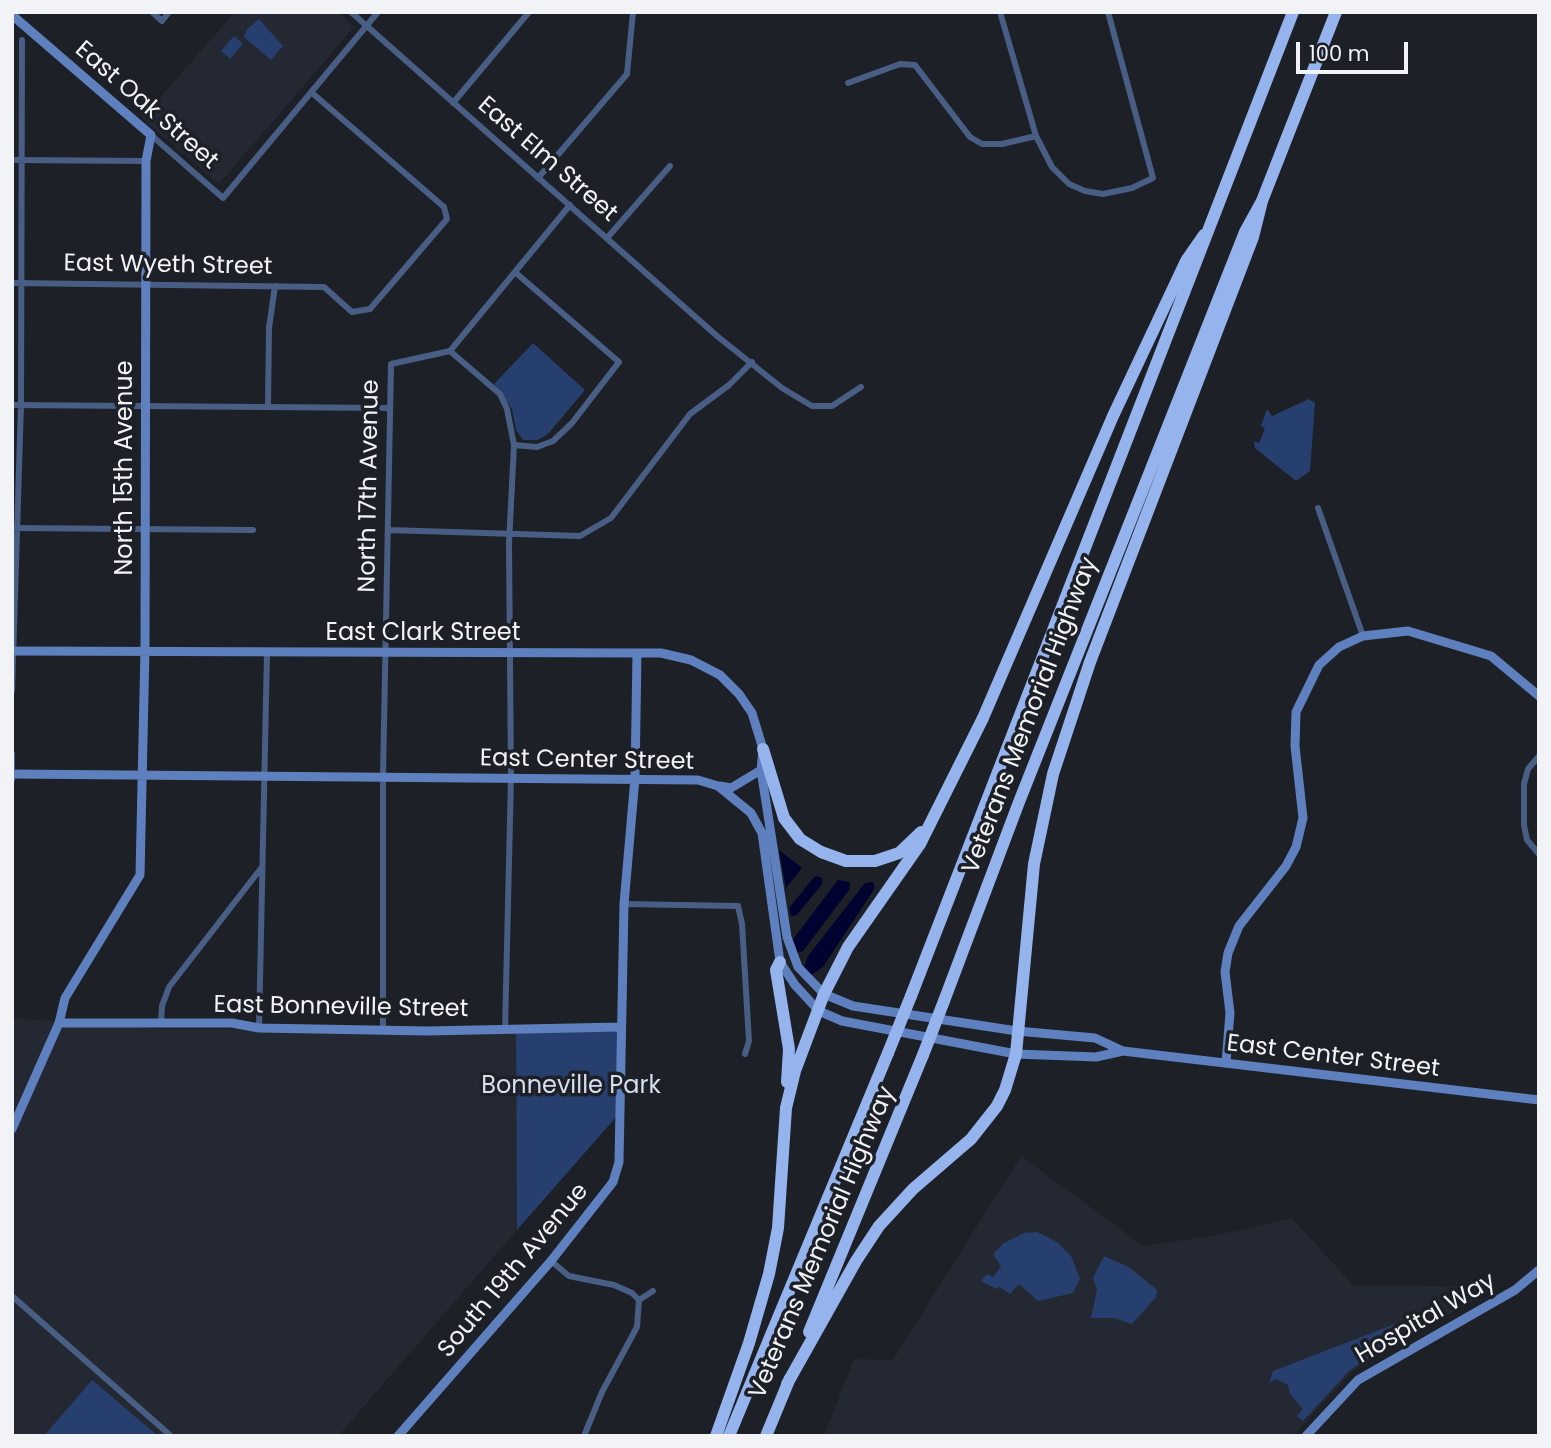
<!DOCTYPE html>
<html>
<head>
<meta charset="utf-8">
<style>
  body { margin:0 }
  #map { position:relative; width:1551px; height:1448px; overflow:hidden; background:#1d2026; font-family:Poppins,sans-serif }
  canvas { display:block }
  .frame { position:absolute; inset:0; border:14px solid #f1f3f7; pointer-events:none }
  .scale { position:absolute; left:1296px; top:42px; width:112px; height:32px; box-sizing:border-box; border:4px solid #f1f3f7; border-top:0; padding-left:9px; font-size:21px; line-height:24px; white-space:nowrap; color:#f1f3f7; -webkit-text-stroke:5px #1d2026; paint-order:stroke }
</style>
</head>
<body>
<div id="map">
<canvas width="1551" height="1448"></canvas>
<div class="frame"></div>
<div class="scale">100 m</div>
</div>
<script>
const context = document.querySelector('canvas').getContext('2d');
context.lineJoin = 'round';
function fill(path, color) { context.fillStyle = color; context.fill(path, 'evenodd'); }
const toPath = rows => new Path2D(rows.map(r => 'M' + r).join(''));
function stroke(path, color, width, dash) { context.strokeStyle = color; context.lineWidth = width; context.lineCap = dash ? 'butt' : 'round'; context.setLineDash(dash || []); context.stroke(path); }
function label(font, color, halo, rows, align = 'center') {
  context.font = font + ' Poppins,sans-serif'; context.lineWidth = 7; context.setLineDash([]); context.textBaseline = 'middle'; context.strokeStyle = halo; context.fillStyle = color; for (const [text, x, y, turn = 0] of rows) {
    context.save(); context.translate(x, y); context.rotate((+turn || 0) * Math.PI / 180); context.textAlign = isNaN(turn) ? turn : align; if (halo) context.strokeText(text, 0, 0); context.fillText(text, 0, 0); context.restore();
  }
}
const built = toPath([
  [235,12,337,12,354,27,219,184,142,118],
  [12,1018,161,1029,516,1031,517,1230,338,1436,12,1436],
  [1021,1156,1143,1246,1217,1235,1292,1218,1353,1285,1499,1287,1389,1347,1352,1372,1293,1436,824,1436,854,1359,893,1360]
]);
const green = toPath([
  [259,19,283,46,271,60,244,37,247,29],
  [234,36,243,44,230,59,221,51],
  [533,343,585,390,547,435,537,440,523,440,516,430,512,409,494,384],
  [1309,399,1315,403,1310,471,1296,481,1255,448,1254,441,1259,443,1265,429,1261,426,1267,409,1272,416],
  [516,1031,621,1032,624,1108,517,1230],
  [1037,1232,1057,1242,1071,1256,1080,1279,1073,1293,1038,1301,1019,1284,1010,1294,1000,1287,997,1289,981,1281,987,1274,993,1277,1001,1267,993,1254,1004,1243,1024,1233],
  [1104,1256,1129,1267,1157,1290,1156,1297,1132,1324,1114,1318,1091,1318,1097,1290,1093,1278],
  [1395,1324,1402,1327,1401,1337,1350,1370,1303,1421,1297,1416,1303,1409,1290,1394,1288,1385,1276,1379,1269,1383,1273,1371],
  [92,1380,158,1436,44,1436]
]);
const water = toPath([
  [779,850,802,868,786,888],
  [815,876,822,878,822,884,797,915,791,916,789,908],
  [838,880,850,882,849,890,803,951,797,953,791,942],
  [873,882,875,888,823,967,811,975,803,969,808,956,865,883]
]);
const street = toPath([
  [152,12,162,21,169,12],
  [351,12,717,336,782,388,812,406,832,406,861,387],
  [1000,12,1036,136,1052,167,1069,184,1085,191,1103,194,1132,188,1153,178,1108,12],
  [848,83,900,64,915,65,970,137,982,144,1002,144,1036,136],
  [453,103,529,12],
  [151,135,223,198,378,12],
  [12,160,146,161],
  [538,178,627,74,633,12],
  [607,238,670,166],
  [12,283,324,287,352,312,370,309,447,219,444,207,311,92],
  [450,351,500,394,507,409,514,445,509,543,511,778,505,1030],
  [12,405,390,408],
  [268,406,269,328,275,286],
  [514,445,537,447,553,441,572,423,619,362,516,273],
  [1318,508,1363,636],
  [12,528,253,530],
  [388,530,580,536,611,518,690,414,729,385,752,362],
  [12,691,21,405,22,40],
  [12,754,12,780],
  [1539,756,1528,769,1524,784,1524,825,1527,840,1539,854],
  [624,904,738,906,742,924,749,1041,745,1054],
  [161,1024,162,1006,169,987,262,867],
  [259,1028,267,653],
  [383,1030,383,776,391,364,450,351,570,205],
  [551,1261,569,1276,614,1285,632,1293,639,1300,637,1327,602,1392,584,1436],
  [12,1296,171,1436],
  [639,1300,653,1291]
]);
const secondary = toPath([
  [12,15,151,135,146,161,145,649,140,875,65,998,59,1023,12,1129],
  [12,651,637,653,661,653,691,660,720,675,739,694,752,713,763,749,761,770,787,937,798,967,824,994,853,1006,1017,1031,1095,1038,1123,1051],
  [12,774,698,780,718,786,751,813,762,833,780,962,795,985,819,1011,842,1021,1016,1054,1096,1057,1123,1051,1539,1100],
  [720,786,731,788,761,770],
  [59,1023,232,1023,259,1028,427,1031,621,1027],
  [1226,1063,1230,1013,1225,972,1228,953,1239,926,1286,866,1296,847,1303,818,1295,746,1296,712,1319,665,1339,647,1363,636,1408,631,1491,656,1539,696],
  [398,1436,551,1261,613,1182,619,1162,624,904,635,778,637,653],
  [1306,1436,1358,1380,1515,1290,1539,1270]
]);
const highway = toPath([
  [763,749,784,818,800,839,821,852,846,861,875,861,899,853,921,832],
  [780,962,776,970,789,1049,787,1082],
  [911,996,1293,12],
  [944,1001,1019,802,1245,232,1262,201,1336,12],
  [809,1332,923,1055],
  [787,1384,856,1261,879,1226,913,1189,971,1139,997,1106,1005,1090,1016,1054,1034,864,1053,774,1090,662,1253,237,1262,201],
  [716,1436,749,1343,769,1274,778,1228,786,1108,795,1071,824,994,848,947,920,844,983,718,1113,416,1186,261,1204,235],
  [729,1436,888,1053],
  [766,1436,790,1378]
]);
const highwayBridge = toPath([
  [888,1053,911,996],
  [923,1055,944,1001]
]);
const streetNames = [
  ["East Oak Street",146,106,41],
  ["East Elm Street",547,160,41],
  ["East Wyeth Street",168,266,1],
  ["North 15th Avenue",126,468,-90],
  ["North 17th Avenue",370,486,-89],
  ["East Clark Street",423,634],
  ["Veterans Memorial Highway",1031,716,-69],
  ["East Center Street",587,761,1],
  ["East Bonneville Street",341,1008,1],
  ["East Center Street",1333,1057,7],
  ["Veterans Memorial Highway",823,1243,-67],
  ["South 19th Avenue",514,1271,-50],
  ["Hospital Way",1426,1319,-30]
];
const parkNames = [
  ["Bonneville Park",571,1087]
];
fill(built, '#232833');
fill(green, '#273f6e');
fill(water, '#00022f');
stroke(street, '#495e84', 6);
stroke(secondary, '#5f80be', 9);
stroke(highway, '#95b4ee', 12);
stroke(highwayBridge, '#95b4ee', 12);
label('24px', '#f1f3f7', '#1d2026', streetNames);
label('24px', '#d6dfef', '#1d2026', parkNames);
</script>
</body>
</html>
